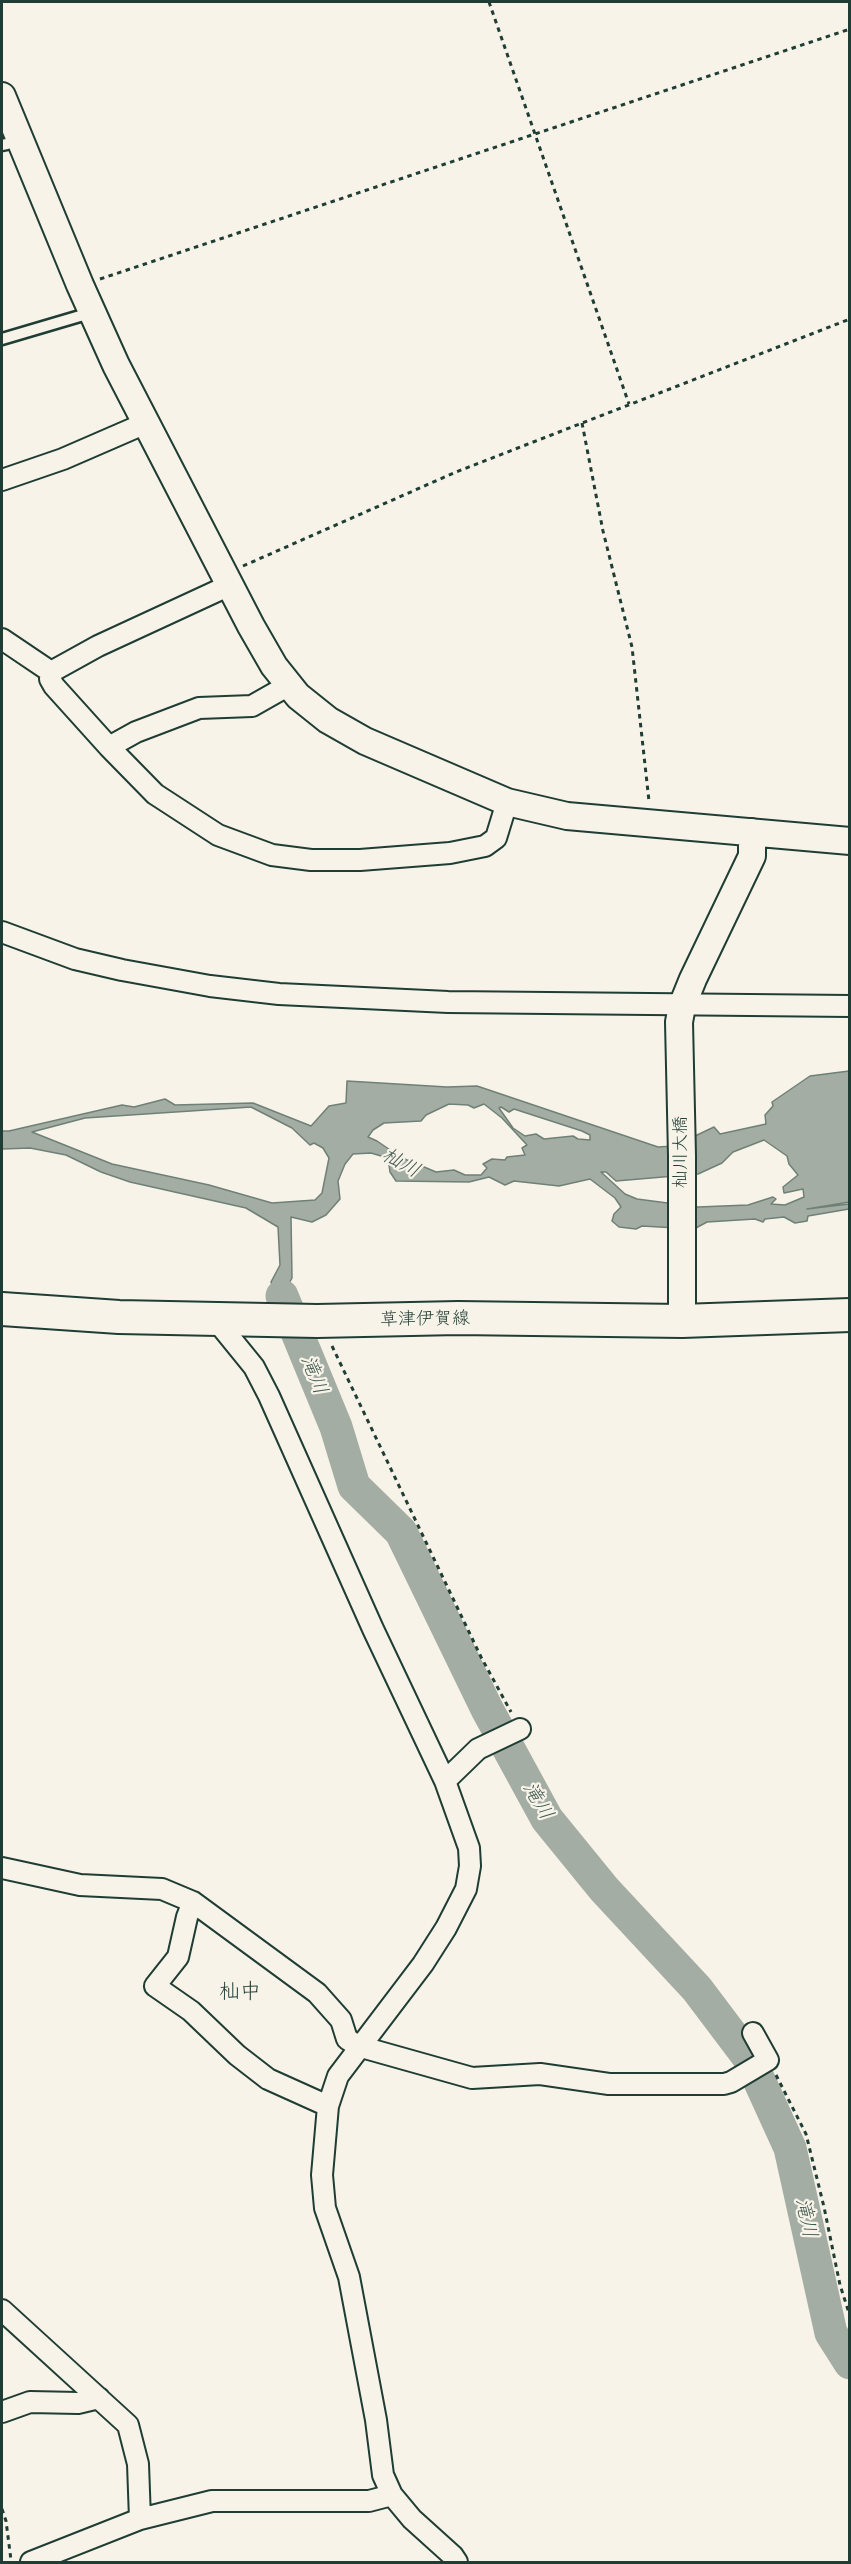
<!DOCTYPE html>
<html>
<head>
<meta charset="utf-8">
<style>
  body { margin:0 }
  #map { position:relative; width:851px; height:2564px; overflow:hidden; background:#f7f3e8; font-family:Delius,sans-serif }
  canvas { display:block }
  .frame { position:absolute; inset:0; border:3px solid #1f3d34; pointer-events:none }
</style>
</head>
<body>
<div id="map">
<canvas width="851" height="2564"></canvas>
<div class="frame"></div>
</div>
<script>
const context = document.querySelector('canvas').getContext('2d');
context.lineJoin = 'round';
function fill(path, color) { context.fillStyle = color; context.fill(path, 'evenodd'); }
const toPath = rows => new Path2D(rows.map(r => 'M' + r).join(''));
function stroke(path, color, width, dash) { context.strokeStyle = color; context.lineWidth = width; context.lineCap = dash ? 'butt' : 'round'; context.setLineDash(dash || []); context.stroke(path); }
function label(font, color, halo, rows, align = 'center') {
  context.font = font + ' Delius,"Klee One",sans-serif'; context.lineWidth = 4.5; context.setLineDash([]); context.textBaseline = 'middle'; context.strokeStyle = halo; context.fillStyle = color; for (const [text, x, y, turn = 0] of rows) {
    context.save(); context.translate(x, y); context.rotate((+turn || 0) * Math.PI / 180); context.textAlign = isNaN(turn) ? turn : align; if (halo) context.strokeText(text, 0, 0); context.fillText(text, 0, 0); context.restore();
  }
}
const water = toPath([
  [849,1071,849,1202,807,1209,849,1204,849,1209,808,1216,807,1221,795,1223,784,1217,765,1219,763,1222,755,1219,707,1222,694,1229,642,1226,636,1229,619,1227,612,1221,614,1214,621,1207,615,1198,590,1179,559,1186,514,1181,505,1185,489,1177,469,1182,396,1181,390,1172,388,1158,371,1153,353,1154,345,1164,338,1181,340,1199,326,1215,312,1222,291,1217,292,1278,285,1291,305,1339,290,1331,271,1282,280,1265,278,1227,246,1208,130,1182,101,1172,66,1155,30,1148,2,1149,2,1131,9,1131,122,1105,134,1107,165,1099,175,1105,253,1103,311,1126,329,1106,346,1103,347,1081,447,1087,477,1086,658,1147,674,1146,714,1127,720,1134,766,1124,765,1115,773,1106,772,1102,810,1076,849,1071],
  [449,1104,468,1105,474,1108,484,1104,502,1118,527,1145,522,1148,525,1155,507,1157,505,1160,492,1159,483,1164,487,1168,481,1175,465,1175,454,1170,436,1172,417,1164,402,1158,377,1141,368,1137,373,1130,384,1123,421,1121,426,1115,449,1104],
  [251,1107,292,1128,310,1145,314,1143,323,1148,329,1158,322,1193,315,1200,272,1203,209,1185,112,1164,32,1132,85,1118,251,1107],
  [501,1107,509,1112,514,1109,582,1131,590,1135,590,1140,578,1139,573,1136,544,1139,536,1134,525,1136,513,1128,499,1108,501,1107],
  [764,1140,787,1156,789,1164,798,1175,783,1187,784,1193,803,1189,804,1197,785,1205,771,1204,776,1199,773,1197,748,1205,698,1207,637,1199,625,1194,601,1172,606,1172,616,1181,698,1174,722,1163,733,1152,764,1140]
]);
const river = toPath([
  [282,1296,336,1427,354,1486,401,1532,487,1709,547,1819,604,1889,697,1989,749,2058,790,2148,831,2333,850,2363]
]);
const path = toPath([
  [489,2,629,404],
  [100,279,850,29],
  [582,423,603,531,632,647,649,801],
  [243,566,456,472,850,319],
  [332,1346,481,1657,511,1712],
  [776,2075,806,2134,824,2207,840,2285,850,2316],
  [2,2509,6,2521,11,2560]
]);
const service = toPath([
  [2,145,7,144],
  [2,339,80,316]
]);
const minor = toPath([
  [2,480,63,459,146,423],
  [2,639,51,672],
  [51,672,50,679,54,686,109,747,155,794,218,835,272,855,311,860,360,860,450,853,485,846,496,838,507,802],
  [51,672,98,646,230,585],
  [109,747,136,732,199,708,252,706,289,685],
  [2,932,75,959,122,970,210,986,279,994,448,1002,850,1006],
  [215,1319,254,1367,269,1396,373,1629,445,1781,469,1848,470,1866,466,1889,446,1928,423,1964,338,2076,328,2106,322,2175,325,2208,349,2277,376,2420,383,2475,392,2495,412,2519,453,2556,457,2562],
  [445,1781,478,1749,520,1729],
  [2,1868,80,1885,162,1889,193,1902,317,1993,341,2020,347,2039,358,2046,472,2078,540,2074,609,2084,724,2084,731,2082,768,2060,753,2033],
  [193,1902,187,1917,178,1957,155,1986,191,2011,237,2055,268,2079,328,2106],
  [2,2310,128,2425,138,2464,140,2519],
  [2,2412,30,2402,78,2403,99,2398],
  [31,2562,140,2519,212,2501,369,2501,392,2495]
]);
const tertiary = toPath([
  [2,96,80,285,116,365,251,626,274,666,298,696,328,720,365,741,507,802,567,816,850,841],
  [682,1321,682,1156,679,1022,682,1006,693,979,752,856,752,832]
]);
const primary = toPath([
  [2,1309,119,1317,317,1321,458,1318,682,1321,850,1315]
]);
const streetNames = [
  ["杣川大橋",681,1152,-90],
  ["草津伊賀線",425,1319,-1]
];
const waterNames = [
  ["杣川",401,1163,29],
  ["滝川",314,1375,68],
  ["滝川",538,1801,59],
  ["滝川",806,2218,78]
];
const quarterNames = [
  ["杣中",240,1992]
];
fill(water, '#a4ada3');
stroke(water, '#6f8077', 1.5);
stroke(river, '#a4ada3', 33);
stroke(service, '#1f3d34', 15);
stroke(minor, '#1f3d34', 24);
stroke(tertiary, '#1f3d34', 30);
stroke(primary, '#1f3d34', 36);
stroke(path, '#1f3d34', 3, [4.5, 4.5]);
stroke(service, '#f7f3e8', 10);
stroke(minor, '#f7f3e8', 20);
stroke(tertiary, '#f7f3e8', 26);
stroke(primary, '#f7f3e8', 32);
label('18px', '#1f3d34', '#f7f3e8', streetNames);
label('italic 20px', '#405950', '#f7f3e8', waterNames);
label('21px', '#1f3d34', '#f7f3e8', quarterNames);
</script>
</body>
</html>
